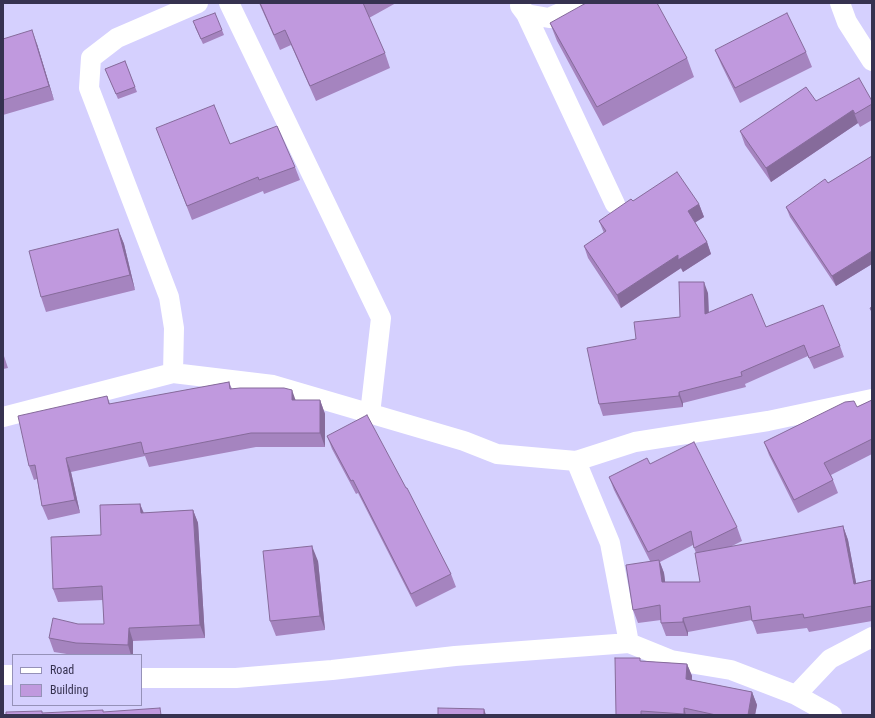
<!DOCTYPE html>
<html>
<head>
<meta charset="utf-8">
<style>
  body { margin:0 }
  #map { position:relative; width:875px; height:718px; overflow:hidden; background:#d5d0fe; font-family:"Roboto Condensed",sans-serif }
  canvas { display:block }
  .frame { position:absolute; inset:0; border:4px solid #363250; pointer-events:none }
  .legend { position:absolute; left:12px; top:654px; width:130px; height:52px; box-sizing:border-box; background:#d5d0fe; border:1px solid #9591b8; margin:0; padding:5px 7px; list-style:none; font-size:12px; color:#363250 }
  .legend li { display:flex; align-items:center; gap:8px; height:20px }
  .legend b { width:20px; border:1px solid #9591b8 }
</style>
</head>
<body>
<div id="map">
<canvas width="875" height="718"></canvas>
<div class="frame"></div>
<ul class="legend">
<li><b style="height:5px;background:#fff"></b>Road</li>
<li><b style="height:11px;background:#c099de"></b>Building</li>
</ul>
</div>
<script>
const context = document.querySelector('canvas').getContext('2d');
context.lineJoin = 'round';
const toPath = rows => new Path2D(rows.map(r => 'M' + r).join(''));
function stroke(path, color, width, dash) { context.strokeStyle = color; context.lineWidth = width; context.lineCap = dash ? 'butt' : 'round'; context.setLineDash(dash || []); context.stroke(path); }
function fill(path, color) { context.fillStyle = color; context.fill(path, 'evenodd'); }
const street = toPath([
  [229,3,381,318,370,414],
  [840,3,847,22,872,61],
  [520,6,526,14,549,18,583,3],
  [526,14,615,204],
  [173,373,174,328,169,297,89,88,91,58,117,38,198,3],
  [3,417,173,373,273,385,464,441,497,454,576,461,635,442,768,421,872,399],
  [576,461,610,543,629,643],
  [3,675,13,675],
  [141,678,236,678,332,670,455,656,629,643,671,660,731,670,796,695,832,715],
  [796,695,830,659,872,637]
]);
const wall = toPath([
  [259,3,396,3,369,18,385,53,390,68,316,101,291,45,280,50],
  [550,23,687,58,694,77,603,126,557,41],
  [195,27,222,30,224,35,203,44],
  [3,39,37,44,54,100,3,115],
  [715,50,806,52,812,67,740,103,721,64],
  [125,61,137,92,118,99,105,69],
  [816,101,872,104,872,120,860,127,858,123,771,182,745,145,740,131],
  [156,128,230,144,295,167,300,180,264,194,263,191,192,220],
  [872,156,872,264,836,286,790,217,786,207,828,183],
  [633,201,699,204,704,217,695,222,707,242,711,254,683,272,681,268,621,308,588,258,584,246,604,233,599,221],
  [118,229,124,244,135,290,46,312,41,297],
  [708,293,709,313,766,327,840,346,844,357,814,369,808,356,745,384,746,387,683,403,683,407,603,416,599,404,636,339,680,317],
  [3,353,8,368,3,369],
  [229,382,232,389,296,400,320,400,325,414,325,447,256,447,149,467,145,456,71,472,80,513,48,520,42,506,37,479,34,480,29,466,107,396,110,404],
  [872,400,872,454,831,475,838,493,798,513,769,455,764,442,857,407],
  [327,436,406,488,451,574,456,587,416,607,358,493,356,494,332,449],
  [650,464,737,527,742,541,730,547,843,526,848,540,856,583,872,580,872,621,809,632,807,628,757,634,752,620,688,632,688,636,666,636,661,623,661,620,638,623,633,610,650,561,614,490,609,477],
  [693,545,696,553,700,582,665,582,664,573,660,562],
  [140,504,144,513,193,510,198,523,205,638,133,641,133,655,73,655,54,652,49,638,78,624,104,624,103,600,58,602,53,589,101,535],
  [318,561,325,630,276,636,270,621],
  [641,661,687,664,692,676,692,680,752,692,757,705,755,715,616,715]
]);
const shadedWall = toPath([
  [32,30,37,44,54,100,49,86],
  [853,110,858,123,771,182,766,168],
  [699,204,704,217,693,224,688,211],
  [118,229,124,244,135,290,130,275],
  [707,242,711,254,683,272,681,268,621,308,617,295,678,255],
  [872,251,872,264,836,286,832,276],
  [704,282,708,293,709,326,705,314],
  [292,390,297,404,292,400],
  [679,392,683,403,683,407,679,396],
  [320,400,325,414,325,447,320,433],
  [66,458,71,472,80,513,75,500],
  [140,504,145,517,141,513],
  [193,510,198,523,205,638,200,625],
  [843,526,848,540,859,598,854,584],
  [312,546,318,561,325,630,320,616],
  [659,560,664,573,667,596,662,582],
  [683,618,688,632,688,636,683,622],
  [129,628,133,641,133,655,131,655,128,645],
  [687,664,692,676,691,691,686,679],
  [752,692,757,705,755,715,748,715],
  [684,708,686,715,684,715],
  [484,709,486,715,484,715]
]);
const building = toPath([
  [260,3,363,3,385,53,310,86,285,30,274,35,260,3],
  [586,3,657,3,687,58,597,107,550,23,586,3],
  [215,13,222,30,201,39,193,21,215,13],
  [787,13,806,52,735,88,715,50,787,13],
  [32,30,49,86,3,100,3,39,32,30],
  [125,61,135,87,116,94,105,69,125,61],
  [859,78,872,101,872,104,855,114,853,110,766,168,740,131,806,87,816,101,859,78],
  [214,105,230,144,277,126,295,167,259,180,258,177,187,206,156,128,214,105],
  [872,156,872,251,832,276,786,207,825,179,828,183,872,156],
  [677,172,699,204,688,211,707,242,678,260,678,255,617,295,584,246,606,231,599,221,631,199,633,201,677,172],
  [118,229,130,275,41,297,29,251,118,229],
  [679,282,704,282,705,314,752,294,766,327,823,305,840,346,809,358,804,345,741,372,742,376,679,392,679,396,599,404,587,348,636,339,634,322,680,317,679,282],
  [872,307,872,312,870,308,872,307],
  [229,382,230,389,240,388,284,388,292,390,292,400,320,400,320,433,251,433,144,454,141,442,66,458,75,500,42,506,35,465,29,466,18,416,107,396,109,404,229,382],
  [872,400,872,439,824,463,833,480,794,500,764,442,845,402,854,401,857,407,872,400],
  [367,415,406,488,407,488,451,574,411,594,353,480,351,481,327,436,367,415],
  [694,442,737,527,694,548,691,531,648,552,609,477,647,458,650,464,694,442],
  [140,504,141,513,193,510,200,625,129,628,128,645,76,643,49,638,53,618,78,624,104,624,102,586,53,589,51,537,101,535,100,505,140,504],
  [843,526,854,584,872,580,872,606,804,618,803,614,752,621,750,606,683,618,683,622,661,623,660,605,633,610,626,565,659,560,662,582,700,582,695,553,843,526],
  [312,546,320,616,270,621,263,551,312,546],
  [615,658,640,658,640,661,687,664,686,679,752,692,748,715,716,715,684,708,684,714,641,711,641,715,616,715,615,658],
  [160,708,161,715,6,715,6,712,42,711,42,713,103,710,103,712,160,708],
  [438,708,484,709,484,715,438,715,438,708]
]);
stroke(street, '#fff', 20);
fill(wall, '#a584bf');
fill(shadedWall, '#866b9b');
fill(building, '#c099de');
stroke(building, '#866b9b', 1);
</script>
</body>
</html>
